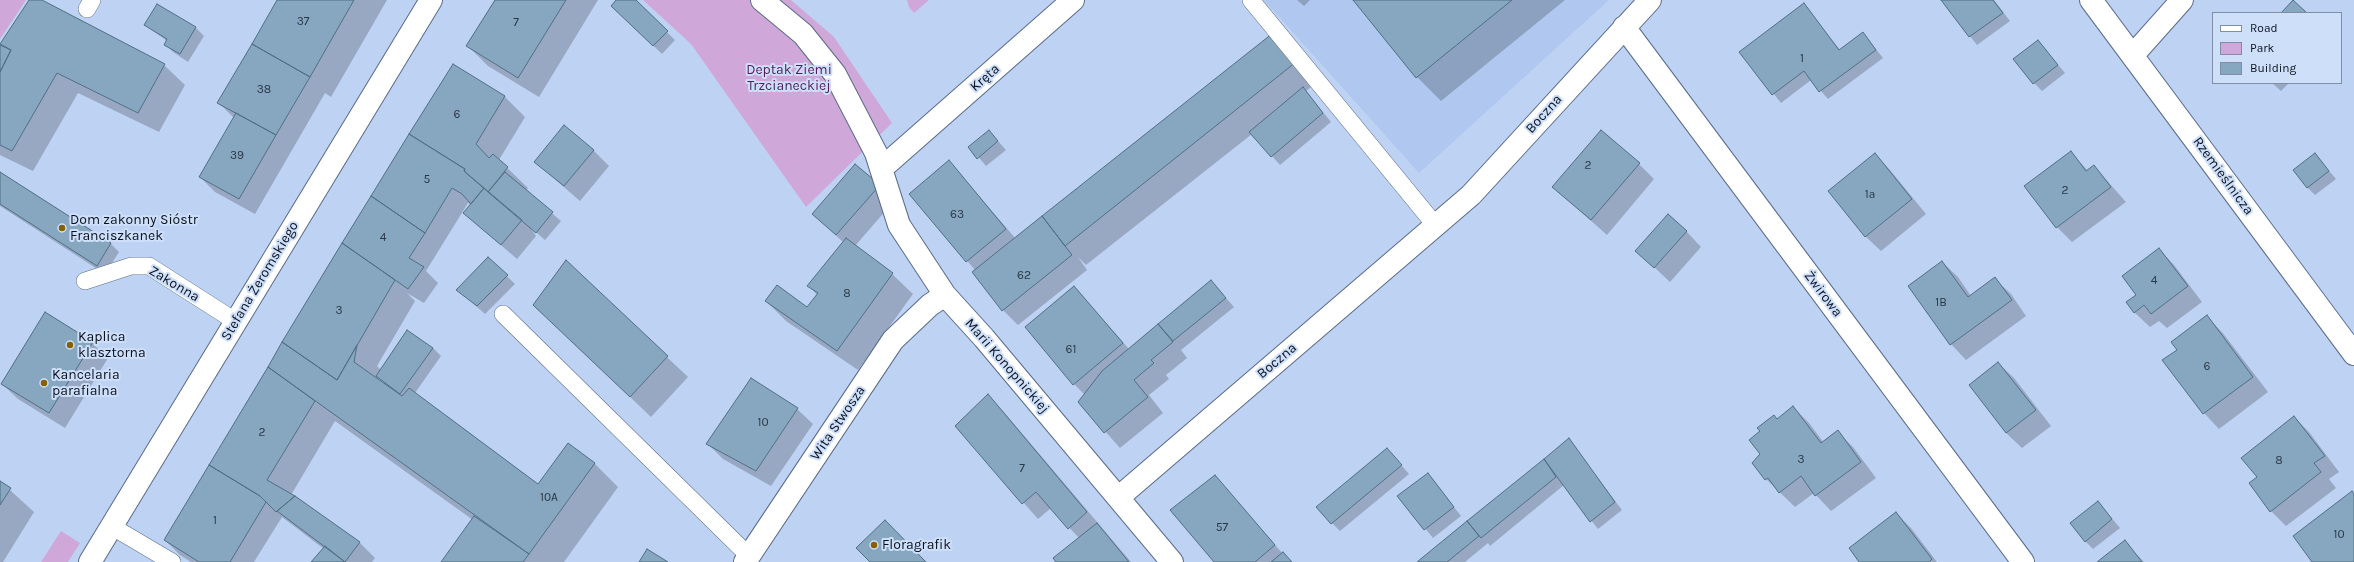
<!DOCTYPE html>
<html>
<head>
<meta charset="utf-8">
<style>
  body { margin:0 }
  #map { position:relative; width:2354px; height:562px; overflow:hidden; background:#bed2f3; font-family:Karla,sans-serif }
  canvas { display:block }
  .legend { position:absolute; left:2212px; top:12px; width:130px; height:72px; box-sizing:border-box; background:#cedffa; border:1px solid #808da2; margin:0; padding:5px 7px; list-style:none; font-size:12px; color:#0b121d }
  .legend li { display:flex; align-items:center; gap:8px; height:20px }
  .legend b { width:20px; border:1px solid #808da2 }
</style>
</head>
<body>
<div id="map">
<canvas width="2354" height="562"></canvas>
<ul class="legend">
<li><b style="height:5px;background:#fff"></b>Road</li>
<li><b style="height:11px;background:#cfa8d9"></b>Park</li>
<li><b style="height:11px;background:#86a7bf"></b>Building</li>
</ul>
</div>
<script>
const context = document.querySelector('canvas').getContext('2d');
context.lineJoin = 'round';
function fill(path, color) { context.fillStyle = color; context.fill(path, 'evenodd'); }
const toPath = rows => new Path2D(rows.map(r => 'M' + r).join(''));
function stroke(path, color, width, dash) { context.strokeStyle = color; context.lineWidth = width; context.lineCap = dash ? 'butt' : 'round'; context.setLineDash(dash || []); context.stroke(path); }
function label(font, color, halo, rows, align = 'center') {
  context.font = font + ' Karla,sans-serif'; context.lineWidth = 4; context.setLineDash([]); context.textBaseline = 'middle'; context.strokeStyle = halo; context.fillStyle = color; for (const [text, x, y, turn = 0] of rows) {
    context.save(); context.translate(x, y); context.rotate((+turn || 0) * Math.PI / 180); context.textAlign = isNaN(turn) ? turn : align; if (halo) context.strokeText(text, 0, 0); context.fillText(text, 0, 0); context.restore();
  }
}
const built = toPath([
  [1264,0,1609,0,1419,173]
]);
const green = toPath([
  [0,0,26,0,0,39],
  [643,0,791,0,834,37,892,123,806,207,691,44],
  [907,0,929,0,914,13,909,7],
  [61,531,80,543,68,562,41,562]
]);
const shadow = toPath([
  [30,0,40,0,164,65,185,85,159,132,78,93,33,171,0,155,0,45],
  [279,0,387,0,331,97,325,93,255,214,215,192,200,177,234,118,219,103],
  [496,0,598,0,539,97,488,66,468,46],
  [617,0,634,0,675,40,662,54,620,14],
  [1297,0,1310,0,1304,6],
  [1354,0,1565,0,1441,101,1417,77],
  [1942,0,1994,0,2010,21,1977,45],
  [157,5,196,28,204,36,188,62,173,52,165,44,167,41,145,25],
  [1804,5,1840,50,1863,33,1883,58,1828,99,1811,80,1781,103,1740,52],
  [1273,35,1316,83,1306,91,1331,122,1280,165,1252,134,1086,265,1078,257,1087,270,1018,325,1003,310,975,270,911,194,949,161,1016,239],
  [2038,41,2065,73,2042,91,2034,83],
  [454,65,505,97,525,117,499,160,528,188,526,191,561,221,545,240,530,227,536,236,517,259,464,213,471,205,468,203,426,271,438,283,424,303,407,293,415,301,377,366,381,370,433,348,441,356,415,393,539,485,568,445,595,464,618,487,564,562,442,562,473,520,335,421,291,495,360,543,375,558,372,562,312,562,324,549,282,517,254,562,191,562,180,555,165,540,342,243],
  [379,378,384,383,383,384,378,380],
  [2272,83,2289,83,2281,91],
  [997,140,1006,150,986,166,970,147],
  [593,150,609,166,580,201,535,162],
  [2071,152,2088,171,2094,166,2126,202,2072,242,2057,227],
  [1875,154,1890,170,1926,214,1881,251,1865,236],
  [2315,154,2336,179,2315,195,2307,187],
  [1639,164,1654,179,1607,235,1553,187],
  [1,174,111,244,119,252,105,274,0,206],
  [879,186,894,201,855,246,892,274,913,294,858,370,786,321,766,301,807,308,817,295,809,286,844,243,813,214],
  [1686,231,1701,247,1670,282,1637,251],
  [2159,249,2174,265,2202,302,2167,328,2159,321,2150,327,2134,312,2137,295],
  [488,258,515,284,485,314,458,290],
  [566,262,688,377,651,417,555,325],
  [1942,262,1958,277,1971,296,1995,279,2011,294,2026,316,1966,360,1951,344],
  [1211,281,1234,307,1181,350,1187,358,1166,375,1169,379,1149,395,1163,413,1120,448,1079,402,1085,395,1074,384,1074,287,1129,349],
  [2207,317,2222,332,2268,392,2219,429,2204,413,2164,361,2178,350],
  [92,343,108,358,65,428,18,399,2,384],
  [1998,363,2014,378,2051,426,2022,448,2006,433],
  [751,380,797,409,813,424,771,486,723,459,708,444],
  [988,396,1003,411,1131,562,1058,562,1079,538,1051,508,1038,519,956,426],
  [1793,407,1809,423,1824,443,1838,432,1853,447,1876,478,1831,511,1814,493,1795,507,1766,479,1761,454,1778,420],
  [2294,417,2309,432,2339,472,2329,479,2336,488,2286,526,2271,511,2259,477],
  [1569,440,1622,510,1598,529,1564,485,1490,546,1488,543,1465,562,1418,562],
  [1395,458,1409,474,1340,531,1332,523],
  [1428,474,1461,516,1433,538,1399,496],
  [1215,476,1283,554,1292,562,1215,562],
  [0,481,34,512,3,562,0,562],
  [2098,502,2120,528,2093,549,2085,541],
  [1896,513,1911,528,1937,562,1860,562],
  [2125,542,2144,562,2098,562]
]);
const building = toPath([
  [29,0,42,0,165,64,138,113,57,73,12,151,0,145,0,72,11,50,0,44,29,0],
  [277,0,354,0,310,77,252,44,277,0],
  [495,0,566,0,518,78,466,46,495,0],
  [616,0,636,0,668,31,653,46,611,6,616,0],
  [1353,0,1512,0,1416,78,1353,0],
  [1941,0,1993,0,2003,13,1969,37,1941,0],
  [2293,0,2307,13,2281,13,2293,0],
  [1804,3,1839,50,1863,32,1876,50,1819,92,1804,71,1772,95,1739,52,1804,3],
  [157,4,196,27,180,54,164,45,167,39,144,25,157,4],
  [1273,33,1296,62,1065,246,1042,216,1273,33],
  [2038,40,2058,65,2033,84,2013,59,2038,40],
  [252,44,310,77,276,135,217,103,252,44],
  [0,45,11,50,0,72,0,45],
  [453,64,505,96,476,144,489,158,493,154,508,167,488,192,464,171,465,169,409,134,453,64],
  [1303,87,1323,113,1271,157,1249,132,1303,87],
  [236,113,276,135,239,199,199,177,236,113],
  [564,125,594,150,564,186,534,162,564,125],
  [989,130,998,141,977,159,968,147,989,130],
  [1601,130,1640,163,1591,220,1552,187,1601,130],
  [409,134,465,169,464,171,484,188,471,204,462,194,452,188,425,233,371,196,409,134],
  [2071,151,2086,171,2094,165,2111,187,2056,228,2024,186,2071,151],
  [1875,153,1912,199,1865,237,1828,191,1875,153],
  [2315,153,2329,171,2307,188,2293,170,2315,153],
  [949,160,1006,229,966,262,909,194,949,160],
  [855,164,880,185,836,235,812,214,855,164],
  [0,172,111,243,97,266,0,204,0,172],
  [505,172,553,212,536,233,488,192,505,172],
  [484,188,522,220,501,245,463,213,484,188],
  [371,196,425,233,409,258,424,267,408,289,342,243,371,196],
  [1668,214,1687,231,1654,268,1635,251,1668,214],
  [1042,216,1072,255,1002,311,972,272,1042,216],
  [846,238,893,273,837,351,765,301,777,285,807,307,818,293,807,286,846,238],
  [342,243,395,280,337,380,282,342,342,243],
  [2159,248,2188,286,2151,314,2144,305,2134,313,2126,302,2136,295,2122,276,2159,248],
  [488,257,508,275,477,306,456,290,488,257],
  [566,260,668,356,630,397,533,305,566,260],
  [1942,261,1968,297,1995,277,2012,300,1950,345,1908,286,1942,261],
  [1211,280,1226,298,1173,341,1158,324,1211,280],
  [1074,286,1123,343,1073,385,1025,327,1074,286],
  [45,312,93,342,49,413,1,384,45,312],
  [2207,315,2253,377,2203,414,2162,360,2177,350,2171,342,2207,315],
  [1158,324,1173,342,1151,360,1154,363,1134,380,1148,397,1104,433,1078,402,1102,371,1158,324],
  [407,330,433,348,400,394,376,376,407,330],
  [282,342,337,380,357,345,354,362,402,396,409,388,538,484,568,443,595,463,529,554,268,367,282,342],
  [1998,362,2036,410,2006,433,1969,385,1998,362],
  [268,367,315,401,267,480,295,496,276,512,260,496,209,465,268,367],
  [751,378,798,408,756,471,706,444,751,378],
  [988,394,1087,512,1068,529,1036,492,1022,504,955,426,988,394],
  [1793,406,1821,443,1838,430,1861,462,1815,496,1801,476,1779,493,1768,478,1765,480,1752,463,1760,454,1749,440,1760,431,1757,428,1774,415,1777,419,1793,406],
  [2294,416,2325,456,2314,463,2321,472,2270,512,2249,483,2257,477,2241,458,2294,416],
  [1569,438,1615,502,1590,522,1544,459,1569,438],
  [1387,448,1402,465,1331,524,1316,507,1387,448],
  [1544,459,1556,477,1481,538,1467,521,1544,459],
  [209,465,260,496,266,502,230,562,199,562,164,540,209,465],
  [1428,473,1454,507,1424,530,1397,496,1428,473],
  [1215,475,1275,545,1255,562,1214,562,1170,510,1215,475],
  [0,481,11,488,0,505,0,481],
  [2352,491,2354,494,2354,562,2312,562,2293,536,2352,491],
  [295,496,360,542,345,562,277,511,295,496],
  [2098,501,2112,519,2085,542,2070,523,2098,501],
  [1896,512,1932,559,1929,562,1859,562,1849,548,1896,512],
  [474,516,529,554,523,562,441,562,474,516],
  [885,520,926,562,870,562,856,548,885,520],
  [1467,521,1479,536,1447,562,1417,562,1467,521],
  [1097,523,1129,562,1056,562,1053,558,1097,523],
  [2125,540,2142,562,2097,562,2125,540],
  [325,546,345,562,311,562,325,546],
  [647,549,668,562,639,562,647,549],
  [1283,552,1292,562,1271,562,1283,552]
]);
const lane = toPath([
  [1251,0,1436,226],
  [87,9,92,0],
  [85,281,131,266,149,266,235,321],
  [503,314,749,556],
  [111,526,172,562]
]);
const street = toPath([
  [762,0,803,34,835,74,876,153,899,225,945,295,984,338,1172,562],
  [2091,0,2354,354],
  [1624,27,2023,562],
  [2133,55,2182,0],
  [881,169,1073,0],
  [1119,497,1471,195,1650,0],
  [745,562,893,340,930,305,945,295]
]);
const secondary = toPath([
  [90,562,431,0]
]);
const markers = [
  [62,228,4,"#886000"],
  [70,345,4,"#886000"],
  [44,383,4,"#886000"],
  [874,545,4,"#886000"]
];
const numberNames = [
  ["37",303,22],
  ["7",516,23],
  ["1",1802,59],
  ["38",264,90],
  ["6",457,115],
  ["39",237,156],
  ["2",1588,166],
  ["5",427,180],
  ["2",2065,191],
  ["1a",1870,195],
  ["63",957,215],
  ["4",383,238],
  ["62",1024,276],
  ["4",2154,281],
  ["8",847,294],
  ["1B",1941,303],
  ["3",339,311],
  ["61",1071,350],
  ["6",2207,367],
  ["10",763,423],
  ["2",262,433],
  ["3",1801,460],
  ["8",2279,461],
  ["7",1022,469],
  ["10A",549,498],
  ["1",215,521],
  ["57",1222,528],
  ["10",2339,535]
];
const parkNames = [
  ["Deptak Ziemi",789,70],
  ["Trzcianeckiej",789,86]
];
const streetNames = [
  ["Kręta",985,78,-41],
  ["Boczna",1544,114,-48],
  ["Rzemieślnicza",2223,176,54],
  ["Stefana Żeromskiego",260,281,-59],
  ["Zakonna",174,284,31],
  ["Żwirowa",1823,294,53],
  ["Boczna",1277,361,-40],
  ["Marii Konopnickiej",1007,366,49],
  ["Wita Stwosza",838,423,-56]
];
const poiNames = [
  ["Dom zakonny Sióstr",70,220],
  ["Franciszkanek",70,236],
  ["Kaplica",78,337],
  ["klasztorna",78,353],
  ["Kancelaria",52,375],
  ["parafialna",52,391],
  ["Floragrafik",882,545]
];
fill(built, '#b0c8ef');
fill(green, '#cfa8d9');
fill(shadow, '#0003');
fill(building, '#86a7bf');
stroke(building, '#4f6f85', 1);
stroke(lane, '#596b88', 18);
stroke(street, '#596b88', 24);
stroke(secondary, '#596b88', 24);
stroke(lane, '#fff', 17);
stroke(street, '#fff', 22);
stroke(secondary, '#fff', 22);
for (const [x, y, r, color] of markers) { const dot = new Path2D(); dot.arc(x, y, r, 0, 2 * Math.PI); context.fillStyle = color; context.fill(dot); stroke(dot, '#cedffa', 1.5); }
label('12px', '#2a3746', null, numberNames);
label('14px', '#521d5d', '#cedffa', parkNames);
label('14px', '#0b121d', '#cedffa', streetNames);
label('14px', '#0b121d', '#cedffa', poiNames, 'left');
</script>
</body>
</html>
